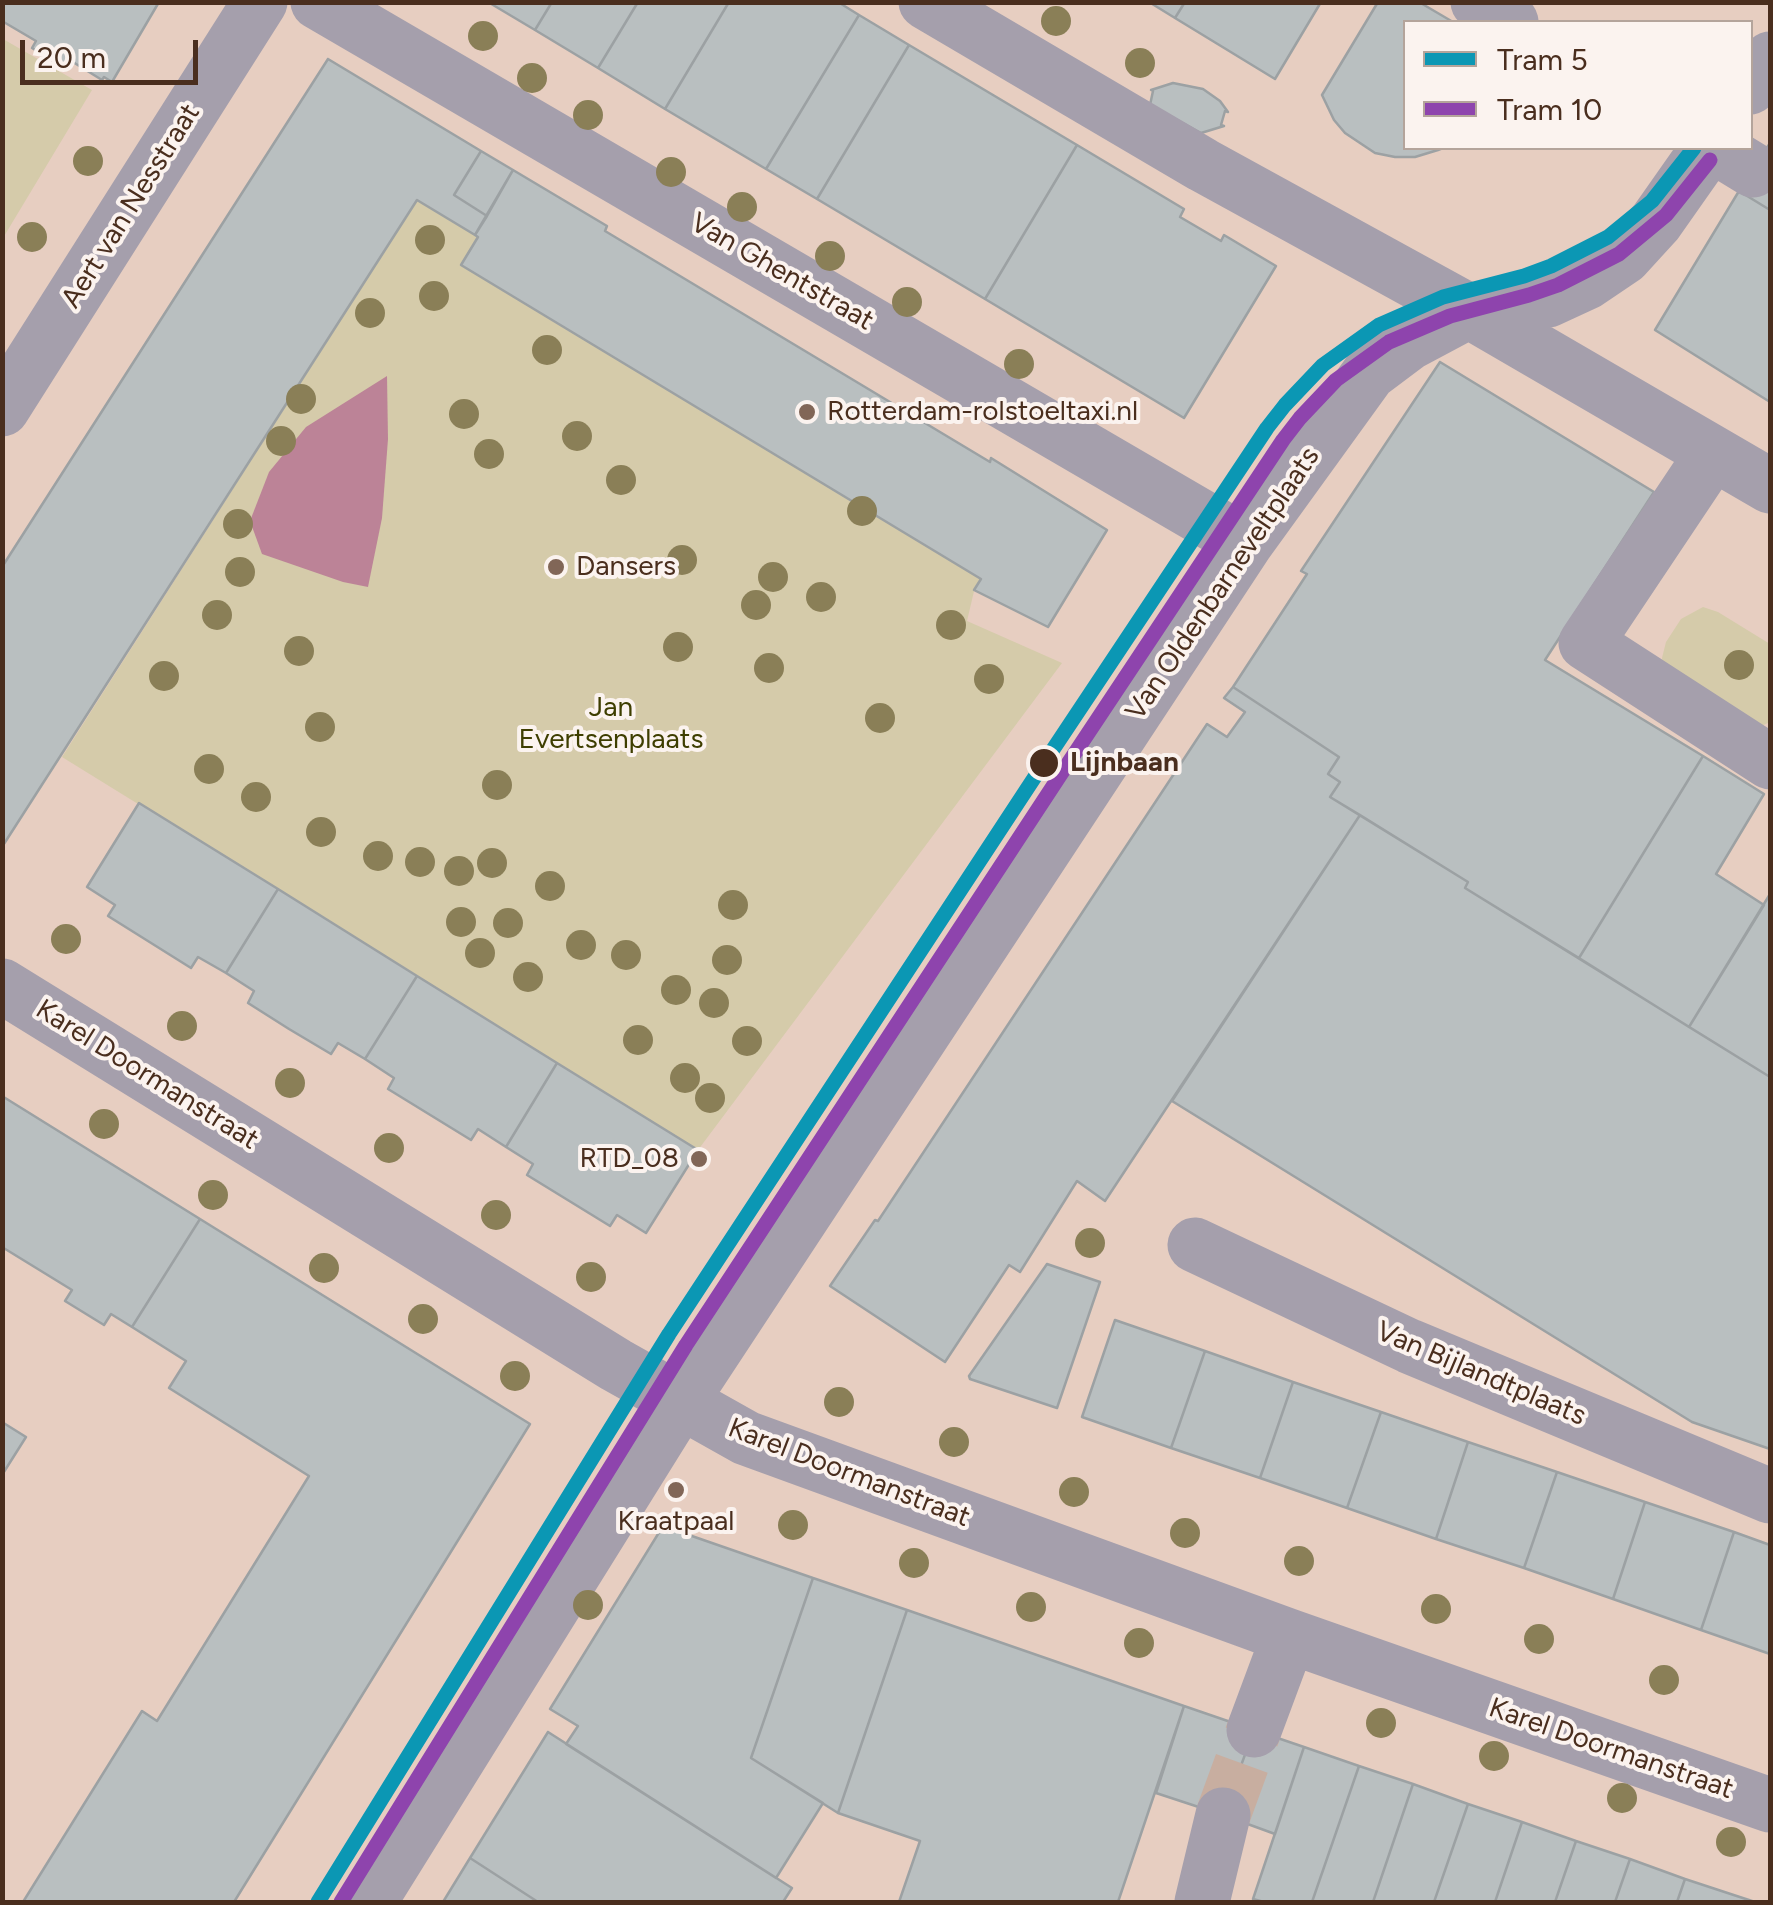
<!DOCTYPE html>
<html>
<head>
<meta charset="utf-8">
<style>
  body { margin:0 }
  #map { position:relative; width:1773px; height:1905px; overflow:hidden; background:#e7cec1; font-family:Figtree,sans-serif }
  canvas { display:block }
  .frame { position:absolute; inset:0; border:5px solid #4a2e1e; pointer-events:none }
  .legend { position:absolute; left:1403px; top:20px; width:350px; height:130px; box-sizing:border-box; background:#fbf3ef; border:2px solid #b4a49b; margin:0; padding:12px 18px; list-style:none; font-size:30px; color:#4a2e1e }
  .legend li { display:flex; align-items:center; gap:20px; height:50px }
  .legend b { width:50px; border:2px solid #b4a49b }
  .scale { position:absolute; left:20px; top:40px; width:178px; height:45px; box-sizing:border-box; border:5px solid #4a2e1e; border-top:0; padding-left:12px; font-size:30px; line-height:35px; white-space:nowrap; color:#4a2e1e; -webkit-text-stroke:8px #fbf3ef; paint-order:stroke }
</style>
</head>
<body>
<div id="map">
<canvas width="1773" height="1905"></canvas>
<div class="frame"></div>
<ul class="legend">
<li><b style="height:12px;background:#0b97b4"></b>Tram 5</li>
<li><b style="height:12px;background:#8e44ad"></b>Tram 10</li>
</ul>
<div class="scale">20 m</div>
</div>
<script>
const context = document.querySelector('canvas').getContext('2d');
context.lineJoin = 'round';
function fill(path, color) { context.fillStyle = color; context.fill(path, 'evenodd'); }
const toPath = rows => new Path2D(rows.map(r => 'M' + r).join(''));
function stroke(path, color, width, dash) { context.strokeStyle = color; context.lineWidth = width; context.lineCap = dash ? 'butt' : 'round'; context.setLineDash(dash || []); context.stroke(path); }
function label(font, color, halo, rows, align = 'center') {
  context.font = font + ' Figtree,sans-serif'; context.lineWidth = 8; context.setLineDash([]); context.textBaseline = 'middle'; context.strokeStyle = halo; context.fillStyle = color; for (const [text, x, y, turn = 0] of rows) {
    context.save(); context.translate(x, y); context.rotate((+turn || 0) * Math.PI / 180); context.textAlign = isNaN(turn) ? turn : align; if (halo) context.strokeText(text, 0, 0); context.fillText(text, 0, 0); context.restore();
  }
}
const green = toPath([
  [3,39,92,90,3,238],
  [417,200,478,237,462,266,981,579,975,587,967,621,1062,663,698,1150,62,757],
  [1703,607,1718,612,1770,644,1770,722,1751,731,1663,677,1662,658,1666,642,1681,619]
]);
const water = toPath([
  [387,376,388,439,382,518,368,587,343,582,262,554,250,521,269,472,306,427]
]);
const building = toPath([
  [2,2,159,2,112,82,104,77,102,80,68,59,63,67,32,48,36,41,2,21,2,2],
  [488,2,552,2,535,30,488,2],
  [552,2,638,2,598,68,535,30,552,2],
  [638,2,729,2,665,109,598,68,638,2],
  [729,2,838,2,859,15,766,169,665,109,729,2],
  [1149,2,1185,2,1175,18,1149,2],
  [1185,2,1321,2,1275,79,1175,18,1185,2],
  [1378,2,1419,2,1453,22,1406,22,1406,148,1443,148,1438,150,1415,157,1395,157,1375,153,1345,133,1334,120,1322,95,1378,2],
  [859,15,909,45,817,199,766,169,859,15],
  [909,45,1077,145,985,299,817,199,909,45],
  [328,59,481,151,454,195,487,216,475,235,417,200,2,847,2,567,328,59],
  [1173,83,1203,89,1220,101,1228,112,1225,111,1221,125,1224,126,1201,133,1150,105,1153,91,1151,90,1173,83],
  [1770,143,1770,210,1739,191,1770,143],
  [1077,145,1184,209,1180,217,1221,241,1224,235,1276,266,1184,418,985,299,1077,145],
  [481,151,513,170,487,216,454,195,481,151],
  [513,170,607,226,605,231,990,462,991,458,1107,530,1048,627,974,590,981,579,461,265,478,237,475,235,513,170],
  [1739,191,1770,210,1770,402,1655,330,1739,191],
  [1440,362,1654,492,1545,660,1703,756,1579,958,1465,888,1468,882,1330,797,1340,782,1328,774,1339,757,1233,687,1307,574,1301,571,1440,362],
  [1233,687,1339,757,1328,774,1340,782,1330,797,1360,815,1105,1201,1077,1181,1020,1272,1009,1265,945,1362,830,1286,875,1220,878,1221,1207,724,1227,737,1245,712,1224,698,1233,687],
  [1703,756,1764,794,1716,874,1764,905,1689,1027,1579,958,1703,756],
  [139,803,278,889,226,973,198,957,191,968,108,916,115,905,87,887,139,803],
  [1360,815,1468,882,1465,888,1770,1077,1770,1449,1692,1422,1172,1101,1360,815],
  [278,889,417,976,365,1059,338,1043,331,1054,289,1029,248,1003,254,991,226,973,278,889],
  [1770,894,1770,1077,1689,1027,1770,894],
  [417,976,557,1063,506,1147,478,1129,471,1140,388,1089,394,1078,365,1059,417,976],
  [557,1063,698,1150,646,1233,617,1215,610,1226,527,1175,533,1164,506,1147,557,1063],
  [2,1096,200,1219,132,1327,111,1314,104,1325,65,1301,72,1290,2,1247,2,1096],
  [200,1219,530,1424,234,1902,23,1902,142,1711,157,1721,309,1476,169,1388,186,1361,132,1327,200,1219],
  [1047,1264,1100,1282,1057,1408,970,1379,969,1376,1047,1264],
  [1115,1320,1205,1351,1171,1448,1082,1417,1115,1320],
  [1205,1351,1293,1382,1260,1478,1171,1448,1205,1351],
  [1293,1382,1381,1412,1347,1508,1260,1478,1293,1382],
  [1381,1412,1468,1442,1436,1539,1347,1508,1381,1412],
  [2,1422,26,1437,2,1475,2,1422],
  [1468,1442,1557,1472,1524,1568,1436,1539,1468,1442],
  [1557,1472,1645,1502,1613,1599,1524,1568,1557,1472],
  [1645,1502,1734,1532,1701,1630,1613,1599,1645,1502],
  [663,1526,813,1578,751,1758,823,1803,776,1878,566,1744,578,1726,550,1709,663,1526],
  [1734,1532,1770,1545,1770,1654,1701,1630,1734,1532],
  [813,1578,907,1610,838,1813,751,1758,813,1578],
  [907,1610,1184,1706,1118,1902,899,1902,920,1841,838,1813,907,1610],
  [1184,1706,1254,1730,1223,1815,1156,1793,1184,1706],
  [1254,1730,1304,1747,1275,1834,1223,1815,1254,1730],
  [548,1732,792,1888,783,1902,538,1902,470,1858,548,1732],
  [1304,1747,1359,1766,1312,1902,1264,1902,1253,1899,1304,1747],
  [1359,1766,1413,1784,1373,1902,1312,1902,1359,1766],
  [1413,1784,1468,1804,1434,1902,1373,1902,1413,1784],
  [1468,1804,1522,1822,1495,1902,1434,1902,1468,1804],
  [1522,1822,1576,1841,1555,1902,1495,1902,1522,1822],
  [1576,1841,1630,1859,1615,1902,1555,1902,1576,1841],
  [470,1858,538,1902,443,1902,470,1858],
  [1630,1859,1685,1879,1677,1902,1615,1902,1630,1859],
  [1685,1879,1755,1902,1677,1902,1685,1879]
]);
const minorTunnel = toPath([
  [1223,1815,1254,1730]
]);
const minor = toPath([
  [318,2,1246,543],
  [926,2,1203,165,1469,311,1770,486],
  [1478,2,1511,22],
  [1750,87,1770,59],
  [1717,148,1753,170],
  [2,409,260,2],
  [1713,453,1586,643,1770,762],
  [2,986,616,1365,746,1438,1289,1636,1770,1805],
  [1195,1245,1409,1346,1770,1496],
  [1254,1730,1289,1636],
  [369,1902,681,1401,1246,543,1369,373,1409,343,1469,311,1548,300,1587,282,1624,257,1656,222,1708,148],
  [1202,1902,1223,1815]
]);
const tram1 = toPath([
  [318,1902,669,1334,1044,763,1267,428,1285,405,1323,365,1379,325,1443,297,1524,276,1551,266,1608,237,1652,201,1694,148]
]);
const tram2 = toPath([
  [341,1902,686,1345,1061,774,1283,440,1300,418,1336,380,1389,342,1450,316,1529,295,1558,285,1619,254,1666,215,1710,160]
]);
const trees = [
  [1056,21],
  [483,36],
  [1140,63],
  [532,78],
  [588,115],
  [88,161],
  [671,172],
  [742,207],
  [32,237],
  [430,240],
  [830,256],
  [434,296],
  [907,302],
  [370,313],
  [547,350],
  [1019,364],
  [301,399],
  [464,414],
  [577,436],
  [281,441],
  [489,454],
  [621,480],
  [862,511],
  [238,524],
  [682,560],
  [240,572],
  [773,577],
  [821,597],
  [756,605],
  [217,615],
  [951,625],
  [678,647],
  [299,651],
  [1739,665],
  [769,668],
  [164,676],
  [989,679],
  [880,718],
  [320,727],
  [209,769],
  [497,785],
  [256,797],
  [321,832],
  [378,856],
  [420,862],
  [492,863],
  [459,871],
  [550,886],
  [733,905],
  [461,922],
  [508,923],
  [66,939],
  [581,945],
  [480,953],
  [626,955],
  [727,960],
  [528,977],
  [676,990],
  [714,1003],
  [182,1026],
  [638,1040],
  [747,1041],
  [685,1078],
  [290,1083],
  [710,1098],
  [104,1124],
  [389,1148],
  [213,1195],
  [496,1215],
  [1090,1243],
  [324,1268],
  [591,1277],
  [423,1319],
  [515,1376],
  [839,1402],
  [954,1442],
  [1074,1492],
  [793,1525],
  [1185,1533],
  [1299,1561],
  [914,1563],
  [588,1605],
  [1031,1607],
  [1436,1609],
  [1539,1639],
  [1139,1643],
  [1664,1680],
  [1381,1723],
  [1494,1756],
  [1622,1798],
  [1731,1842]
];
const markers = [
  [807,412,10,"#816657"],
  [556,567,10,"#816657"],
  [1044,763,16,"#4a2e1e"],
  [699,1159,10,"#816657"],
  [676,1490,10,"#816657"]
];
const streetNames = [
  ["Aert van Nesstraat",131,206,-58],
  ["Van Ghentstraat",782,272,30],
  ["Van Oldenbarneveltplaats",1223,584,-56],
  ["Karel Doormanstraat",147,1075,32],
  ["Van Bijlandtplaats",1481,1374,23],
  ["Karel Doormanstraat",849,1473,21],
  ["Karel Doormanstraat",1611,1749,19]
];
const poiNames = [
  ["Rotterdam-rolstoeltaxi.nl",827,412],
  ["Dansers",576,567],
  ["RTD_08",679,1159,"right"],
  ["Kraatpaal",676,1522,"center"]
];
const parkNames = [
  ["Jan",611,708],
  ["Evertsenplaats",611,740]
];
const stopNames = [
  ["Lijnbaan",1070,763]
];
fill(green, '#d5cbaa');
fill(water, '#bc8397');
fill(building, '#b9bfc0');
stroke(building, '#9ca1a3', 2.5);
stroke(minorTunnel, '#c8aea0', 55, [55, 28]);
stroke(minor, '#a59fac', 55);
stroke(tram1, '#0b97b4', 15);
stroke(tram2, '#8e44ad', 15);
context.fillStyle = '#8a7f57';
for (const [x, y] of trees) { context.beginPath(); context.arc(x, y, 15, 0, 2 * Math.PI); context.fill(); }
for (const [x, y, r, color] of markers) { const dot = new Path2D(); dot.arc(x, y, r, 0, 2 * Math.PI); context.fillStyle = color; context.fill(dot); stroke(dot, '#fbf3ef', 4); }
label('28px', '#4a2e1e', '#fbf3ef', streetNames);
label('28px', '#4a2e1e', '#fbf3ef', poiNames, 'left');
label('28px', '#3e3e00', '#fbf3ef', parkNames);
label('bold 28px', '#4a2e1e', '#fbf3ef', stopNames, 'left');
</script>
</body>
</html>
